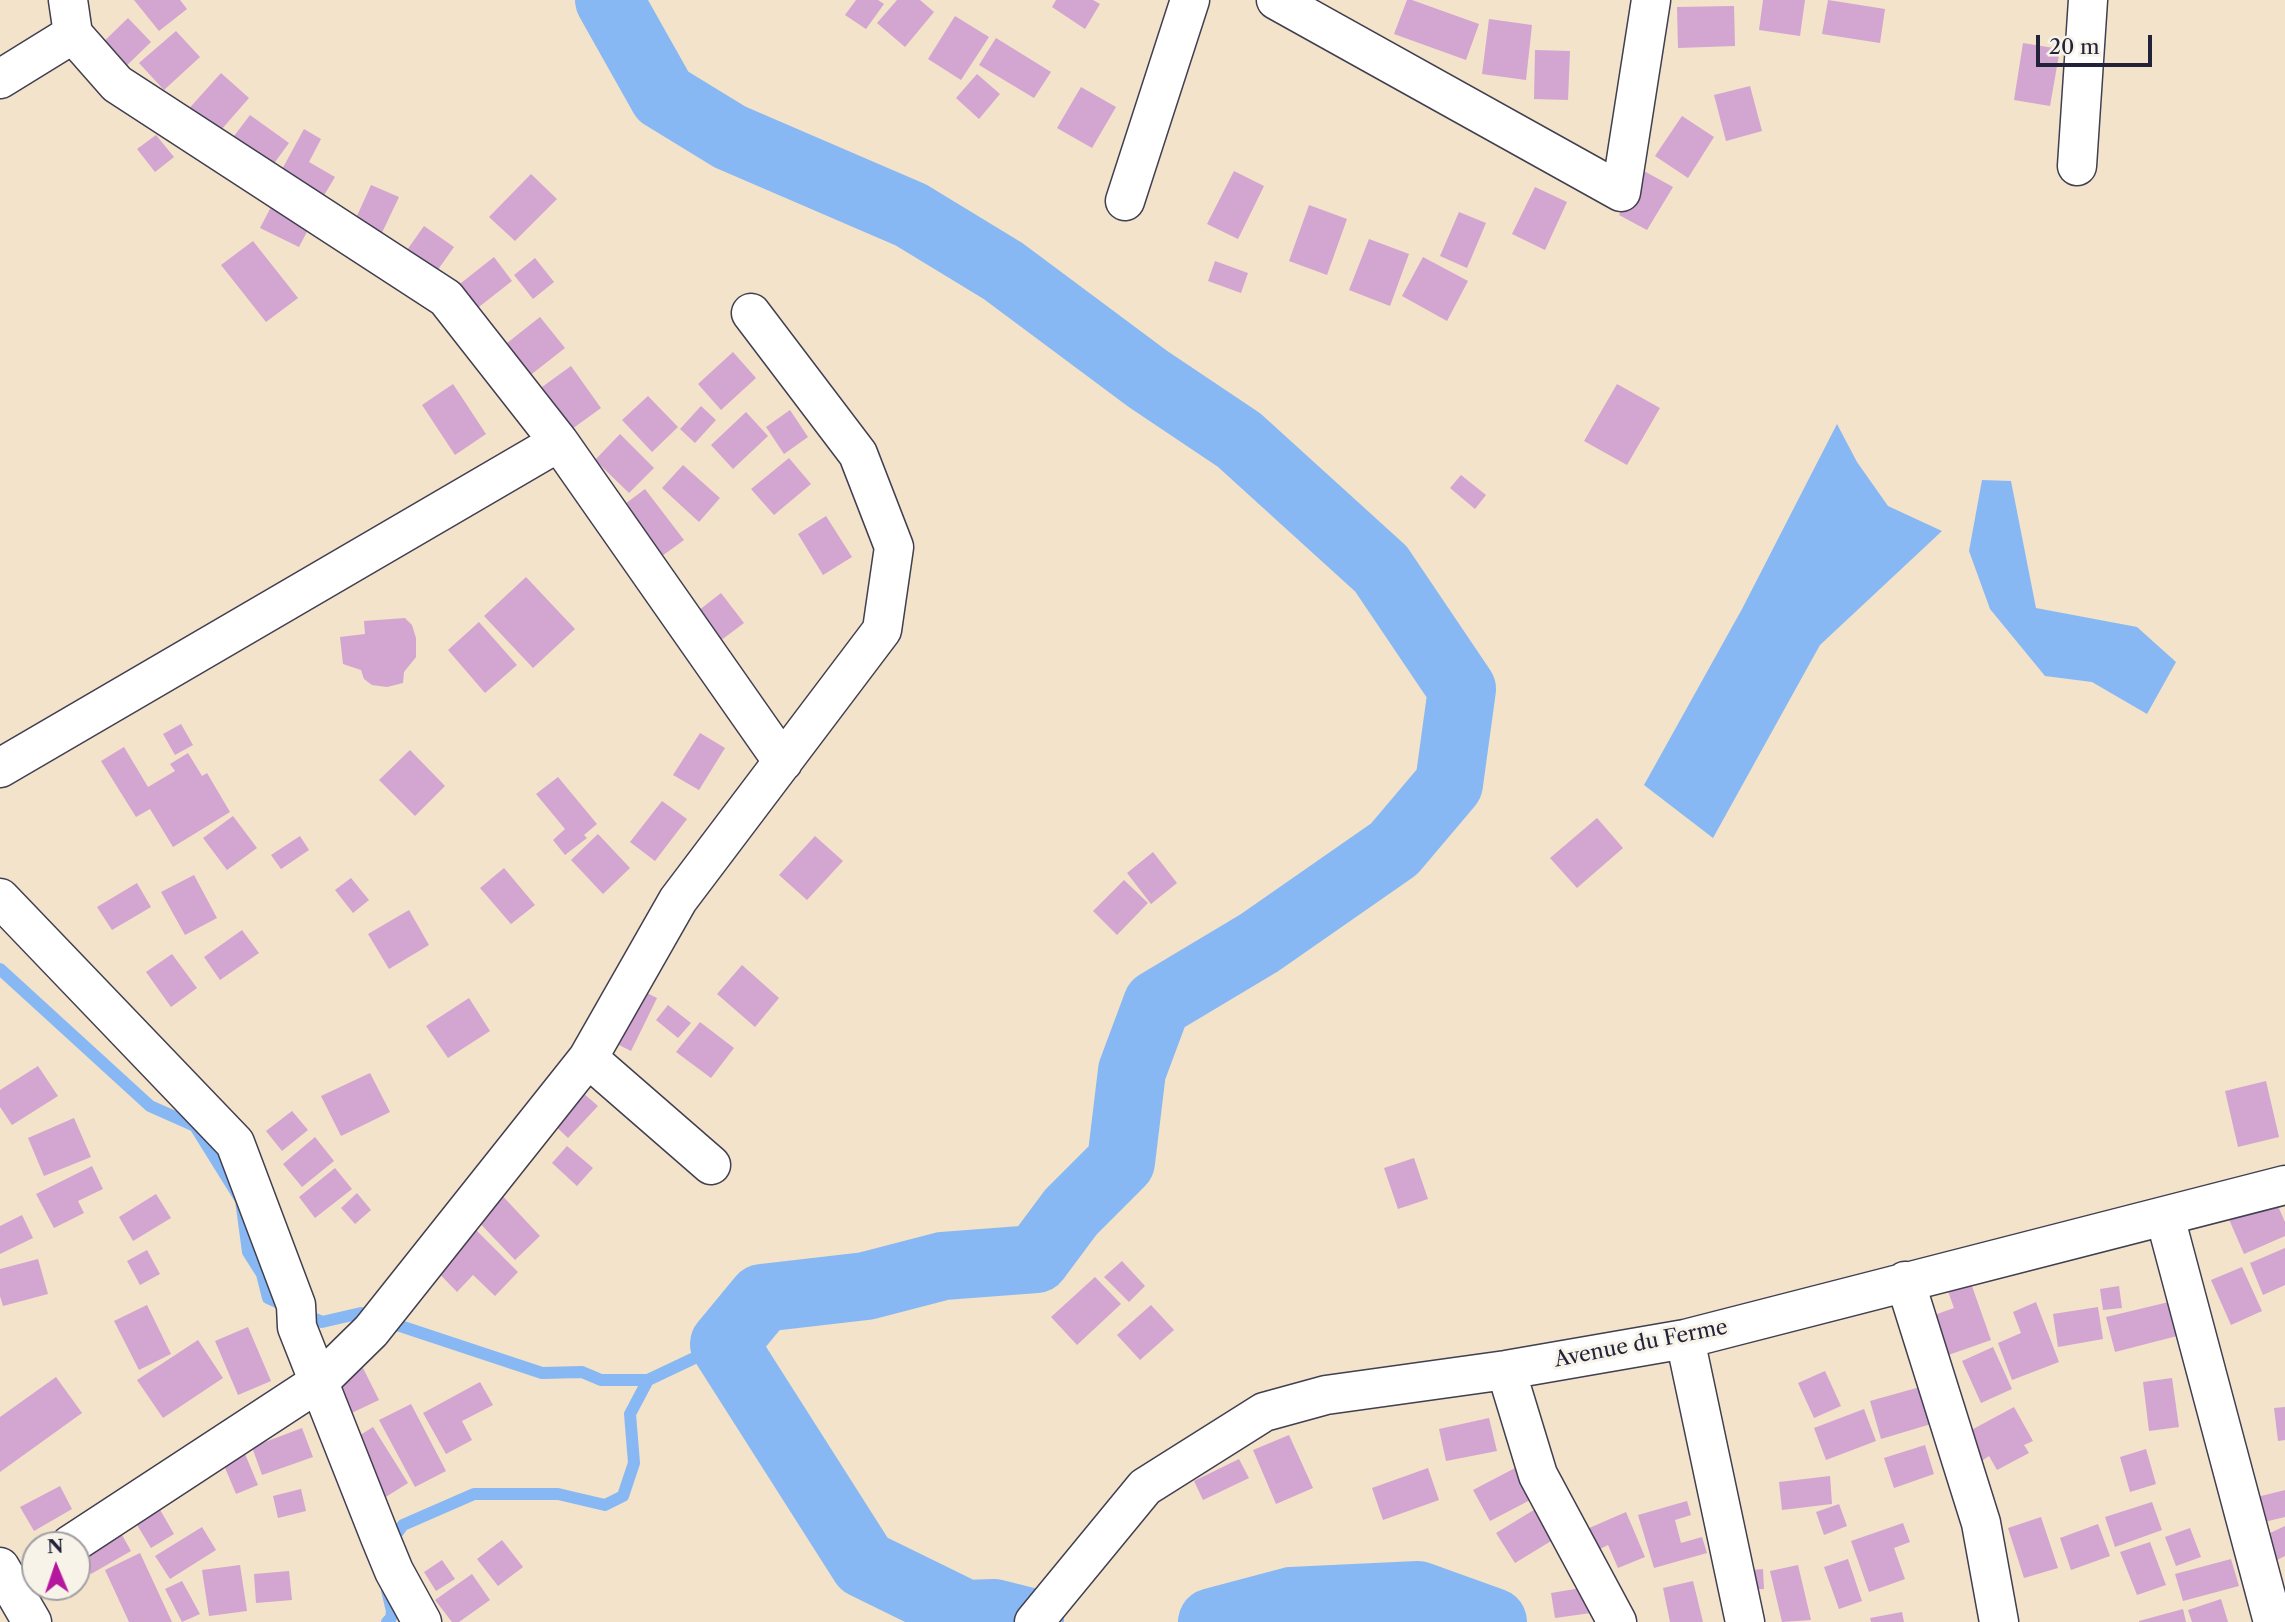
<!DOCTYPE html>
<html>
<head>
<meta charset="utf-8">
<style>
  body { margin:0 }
  #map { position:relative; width:2285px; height:1622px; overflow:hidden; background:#f2e3ca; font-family:"Libre Caslon Text",serif }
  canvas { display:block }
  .north { position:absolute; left:21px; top:1531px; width:70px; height:70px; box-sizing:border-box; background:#f7f3e8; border:2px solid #a29fa3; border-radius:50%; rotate:358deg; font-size:19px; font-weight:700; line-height:28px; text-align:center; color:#22223b }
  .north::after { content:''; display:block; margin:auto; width:24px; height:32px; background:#b5179e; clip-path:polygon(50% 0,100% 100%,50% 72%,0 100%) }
  .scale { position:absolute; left:2036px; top:35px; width:116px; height:32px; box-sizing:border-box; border:4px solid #22223b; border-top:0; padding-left:9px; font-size:21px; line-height:24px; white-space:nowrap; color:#22223b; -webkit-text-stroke:5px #f7f3e8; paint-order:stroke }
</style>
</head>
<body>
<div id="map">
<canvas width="2285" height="1622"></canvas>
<div class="north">N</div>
<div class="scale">20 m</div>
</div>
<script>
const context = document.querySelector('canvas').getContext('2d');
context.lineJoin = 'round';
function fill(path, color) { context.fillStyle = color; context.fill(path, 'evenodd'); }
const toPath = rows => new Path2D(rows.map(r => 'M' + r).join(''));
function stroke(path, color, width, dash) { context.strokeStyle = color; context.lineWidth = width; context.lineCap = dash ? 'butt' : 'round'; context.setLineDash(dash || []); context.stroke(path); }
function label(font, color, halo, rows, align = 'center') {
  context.font = font + ' "Libre Caslon Text",serif'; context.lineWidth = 6; context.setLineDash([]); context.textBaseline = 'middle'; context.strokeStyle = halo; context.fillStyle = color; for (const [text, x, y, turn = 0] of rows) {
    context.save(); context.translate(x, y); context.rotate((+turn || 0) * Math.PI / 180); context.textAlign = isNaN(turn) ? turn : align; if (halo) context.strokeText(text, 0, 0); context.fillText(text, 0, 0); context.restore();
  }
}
const water = toPath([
  [1837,424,1857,462,1888,506,1942,531,1820,645,1713,838,1644,785,1742,609],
  [1982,480,2011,481,2036,608,2137,627,2176,662,2147,714,2092,682,2045,676,1990,609,1969,551]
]);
const stream = toPath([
  [0,969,150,1106,195,1126,241,1200,248,1252,262,1274,268,1298,322,1322,361,1313,542,1373,582,1372,601,1380,648,1380],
  [389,1544,403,1525,474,1494,558,1494,605,1505,623,1496,634,1463,630,1414,648,1380,724,1344],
  [387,1622,391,1618,392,1611,387,1590]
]);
const river = toPath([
  [609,0,663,96,730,137,911,215,1003,271,1148,379,1239,440,1381,569,1462,689,1449,784,1394,849,1259,943,1157,1004,1132,1071,1121,1162,1071,1212,1036,1259,943,1266,866,1286,762,1298,724,1344,864,1564,966,1614,994,1613,1030,1622],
  [1212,1622,1291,1601,1418,1595,1493,1622]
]);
const building = toPath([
  [134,0,180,0,187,9,159,31],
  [856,0,878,0,884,4,866,29,845,15],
  [897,0,920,0,934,12,905,47,877,23],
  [1056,0,1093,0,1100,4,1085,29,1052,7],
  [1407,0,1412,0,1479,24,1466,60,1394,34],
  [1763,0,1805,0,1800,36,1759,30],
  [1828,0,1885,9,1880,43,1822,34],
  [1734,6,1735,46,1678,48,1677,7],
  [955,16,989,37,961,80,928,59],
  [128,18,151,42,116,76,93,52],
  [1489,19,1532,25,1526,80,1482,74],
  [176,31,200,57,164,90,139,63],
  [996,38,1051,72,1034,98,979,65],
  [2023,43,2060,49,2050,106,2014,100],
  [1535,50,1570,51,1568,100,1534,99],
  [221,73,249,98,214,138,185,113],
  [977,74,1000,94,979,119,956,98],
  [1750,86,1762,131,1726,141,1714,95],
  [1081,87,1116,107,1092,148,1057,128],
  [250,115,289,143,267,173,228,144],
  [1682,116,1714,137,1688,178,1655,156],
  [304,129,321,139,309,162,335,177,317,207,274,184],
  [156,135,174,157,155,172,137,149],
  [1234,171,1264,186,1238,239,1207,224],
  [1644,171,1673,187,1647,230,1619,215],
  [531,174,557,199,515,241,489,217],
  [371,185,399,197,378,241,351,229],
  [1535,187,1567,202,1545,250,1512,234],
  [1309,205,1347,219,1327,275,1289,261],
  [271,207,310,226,299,247,260,228],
  [1459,212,1486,223,1467,268,1440,256],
  [424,226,454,247,437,271,407,250],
  [1369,239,1409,254,1390,306,1349,290],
  [253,241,298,298,266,322,221,265],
  [494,257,512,281,475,310,456,287],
  [1423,257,1468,281,1447,321,1402,296],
  [535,258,554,282,533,299,514,275],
  [1215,261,1248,273,1241,293,1208,281],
  [540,317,565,348,528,377,502,347],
  [733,352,756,378,721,410,698,384],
  [571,366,601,408,572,429,542,387],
  [453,384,486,434,455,455,422,405],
  [1617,384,1660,408,1627,465,1584,441],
  [648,396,678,427,652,452,622,420],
  [701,406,716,420,695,443,680,429],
  [790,410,808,437,784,454,766,427],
  [746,412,768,436,733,469,711,445],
  [620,434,654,468,629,493,595,460],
  [789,458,811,484,774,515,751,489],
  [683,465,720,498,699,522,662,488],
  [1461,475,1486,495,1475,509,1450,488],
  [645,489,684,540,651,564,613,513],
  [826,516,852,557,823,575,798,534],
  [526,577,575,629,533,668,484,616],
  [721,593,744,623,712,647,689,618],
  [405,618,412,625,416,638,416,657,404,672,403,683,387,687,372,685,364,679,361,670,343,664,340,637,365,634,364,621],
  [479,622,517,665,485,693,448,650],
  [181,724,193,745,175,755,163,734],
  [700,733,725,748,699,790,673,775],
  [124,747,148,787,175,771,170,764,188,753,202,776,207,773,230,812,173,847,150,809,136,817,101,761],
  [410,750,445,786,415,816,379,780],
  [558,777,597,824,584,835,587,838,565,855,553,840,565,829,536,794],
  [662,801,687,819,655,861,630,842],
  [233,816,257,848,227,870,203,838],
  [1597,818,1623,848,1577,888,1550,858],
  [598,834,630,868,603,894,571,860],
  [300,836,309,850,281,869,271,855],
  [815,836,843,861,807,900,779,875],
  [1153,852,1177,883,1151,904,1127,873],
  [504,868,535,905,511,924,480,888],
  [194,875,217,918,185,935,161,892],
  [351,878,369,900,353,913,335,890],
  [1124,880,1148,903,1117,935,1093,911],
  [137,883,151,907,112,930,97,907],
  [409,910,429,945,389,969,368,934],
  [242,930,259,953,220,980,204,957],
  [172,954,197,988,171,1007,146,972],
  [742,965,779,998,755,1027,717,994],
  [633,986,657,998,631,1051,607,1039],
  [469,998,490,1031,448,1058,426,1026],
  [668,1005,691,1023,678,1038,656,1020],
  [700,1022,734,1048,711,1078,676,1052],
  [38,1066,58,1096,12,1125,0,1107,0,1090],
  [370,1073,390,1112,341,1136,321,1096],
  [2266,1081,2279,1137,2238,1147,2225,1091],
  [575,1086,598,1106,568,1138,546,1117],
  [292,1111,308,1130,282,1151,266,1131],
  [74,1118,91,1157,44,1176,28,1138],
  [315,1137,334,1161,302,1187,283,1164],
  [567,1146,593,1168,577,1186,552,1163],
  [1414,1158,1428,1199,1398,1209,1384,1168],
  [92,1166,103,1189,78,1201,84,1213,54,1228,36,1194],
  [335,1168,352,1189,315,1218,299,1197],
  [497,1190,540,1236,515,1260,472,1215],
  [357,1193,371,1210,355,1224,341,1208],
  [156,1194,171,1218,133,1241,119,1217],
  [2274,1197,2285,1222,2285,1236,2244,1254,2228,1217],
  [22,1215,33,1238,0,1254,0,1226],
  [470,1224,518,1272,495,1296,473,1275,457,1292,429,1263],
  [2285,1248,2285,1285,2263,1295,2250,1263],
  [147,1250,160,1274,140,1285,127,1261],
  [38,1259,48,1294,3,1306,0,1296,0,1269],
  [1122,1261,1145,1286,1129,1302,1104,1277],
  [2242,1267,2262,1311,2231,1325,2211,1280],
  [1967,1272,1991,1340,1940,1358,1926,1318,1954,1308,1944,1280],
  [1095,1277,1121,1304,1077,1345,1051,1317],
  [2119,1286,2122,1308,2103,1310,2100,1289],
  [2036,1302,2059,1362,2012,1380,1998,1343,2021,1333,2013,1312],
  [2169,1302,2177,1336,2115,1352,2106,1317],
  [147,1305,171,1354,139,1370,114,1321],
  [1151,1305,1174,1330,1140,1360,1117,1335],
  [2098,1307,2103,1339,2058,1347,2053,1314],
  [248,1327,271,1381,238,1395,215,1341],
  [198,1340,223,1378,163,1418,137,1380],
  [1993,1347,2012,1389,1981,1403,1962,1361],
  [363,1368,379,1400,337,1420,321,1390],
  [1825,1371,1841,1406,1814,1418,1798,1383],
  [56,1377,82,1413,0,1472,0,1417],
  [2172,1378,2179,1427,2149,1431,2143,1382],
  [480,1382,493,1405,462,1421,472,1440,446,1454,423,1413],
  [1920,1387,1931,1424,1881,1439,1870,1401],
  [411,1404,446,1471,415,1487,379,1420],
  [2014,1407,2033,1441,2024,1445,2029,1453,1997,1470,1989,1456,1980,1462,1964,1434],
  [2285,1407,2285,1440,2278,1441,2274,1408],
  [1864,1409,1876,1441,1826,1460,1814,1428],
  [1489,1418,1497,1451,1446,1461,1439,1429],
  [373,1427,408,1483,381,1500,346,1444],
  [302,1428,313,1457,262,1475,252,1447],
  [1289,1435,1313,1488,1276,1504,1253,1450],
  [240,1442,258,1485,236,1494,218,1451],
  [1925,1445,1934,1474,1894,1488,1884,1458],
  [2146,1449,2156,1484,2130,1492,2120,1457],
  [1239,1459,1249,1478,1203,1500,1194,1481],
  [1517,1467,1534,1498,1490,1521,1473,1490],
  [1428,1468,1439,1500,1383,1520,1372,1488],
  [1830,1476,1832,1504,1782,1510,1779,1482],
  [60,1486,72,1509,34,1531,20,1507],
  [301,1489,306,1511,278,1518,273,1496],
  [2285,1490,2285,1517,2260,1523,2253,1498],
  [155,1501,174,1534,151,1548,131,1515],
  [1687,1501,1691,1515,1675,1520,1681,1543,1702,1537,1707,1553,1654,1568,1638,1515],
  [2152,1502,2162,1530,2115,1547,2105,1517],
  [1839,1504,1847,1526,1824,1535,1816,1512],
  [1537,1508,1556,1538,1515,1563,1496,1533],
  [1626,1512,1645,1557,1618,1568,1608,1545,1596,1551,1587,1529],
  [2041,1517,2058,1568,2024,1578,2008,1528],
  [1903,1523,1910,1542,1894,1548,1905,1579,1869,1592,1851,1541],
  [2098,1524,2110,1556,2071,1570,2060,1538],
  [117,1526,131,1551,91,1574,77,1551],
  [2285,1526,2285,1556,2265,1566,2253,1541],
  [202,1527,216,1550,170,1579,155,1556],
  [2190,1528,2201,1557,2176,1566,2165,1537],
  [502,1540,523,1567,498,1586,477,1559],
  [2150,1542,2166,1585,2137,1595,2120,1552],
  [140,1553,172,1622,129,1622,105,1570],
  [1848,1559,1862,1601,1839,1609,1824,1567],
  [2231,1559,2239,1586,2183,1601,2175,1574],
  [442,1560,455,1579,436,1591,424,1572],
  [240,1565,247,1611,209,1616,202,1570],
  [1798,1565,1811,1620,1782,1622,1770,1571],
  [1763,1569,1764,1589,1742,1590,1741,1571],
  [289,1571,292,1600,256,1603,254,1574],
  [472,1574,490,1600,459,1622,452,1622,435,1600],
  [182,1581,200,1614,182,1622,165,1589],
  [1693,1581,1703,1622,1670,1622,1663,1588],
  [1587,1587,1591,1613,1555,1618,1551,1593],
  [2221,1599,2228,1622,2192,1622,2188,1610],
  [2183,1609,2186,1622,2139,1622,2139,1621],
  [1902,1612,1904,1622,1871,1622,1870,1618]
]);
const street = toPath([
  [68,0,73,34,117,84,446,298,559,442,783,762],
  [1276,0,1621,192,1651,0],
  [0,79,73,34],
  [2077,166,2088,0],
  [1125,201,1190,0],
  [0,768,559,442],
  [0,898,235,1143,296,1305,297,1327,380,1537,394,1571,422,1622],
  [588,1058,711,1165],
  [2165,1217,2273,1622],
  [1905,1281,1981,1523,1999,1622],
  [1685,1339,1745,1622],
  [1506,1370,1538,1475,1617,1622],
  [70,1545,319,1382,371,1331,588,1058,678,900,882,630,894,547,858,454,751,313],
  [0,1567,32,1622],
  [1034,1622,1145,1487,1264,1412,1326,1395,1506,1370,1685,1339,2285,1185]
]);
const streetNames = [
  ["Avenue du Ferme",1641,1344,-11]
];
fill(water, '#88b8f4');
stroke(stream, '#88b8f4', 12);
stroke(river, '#88b8f4', 68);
fill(building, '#d3a5d1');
stroke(street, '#413f50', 41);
stroke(street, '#fff', 38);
label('21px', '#22223b', '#f7f3e8', streetNames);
</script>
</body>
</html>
